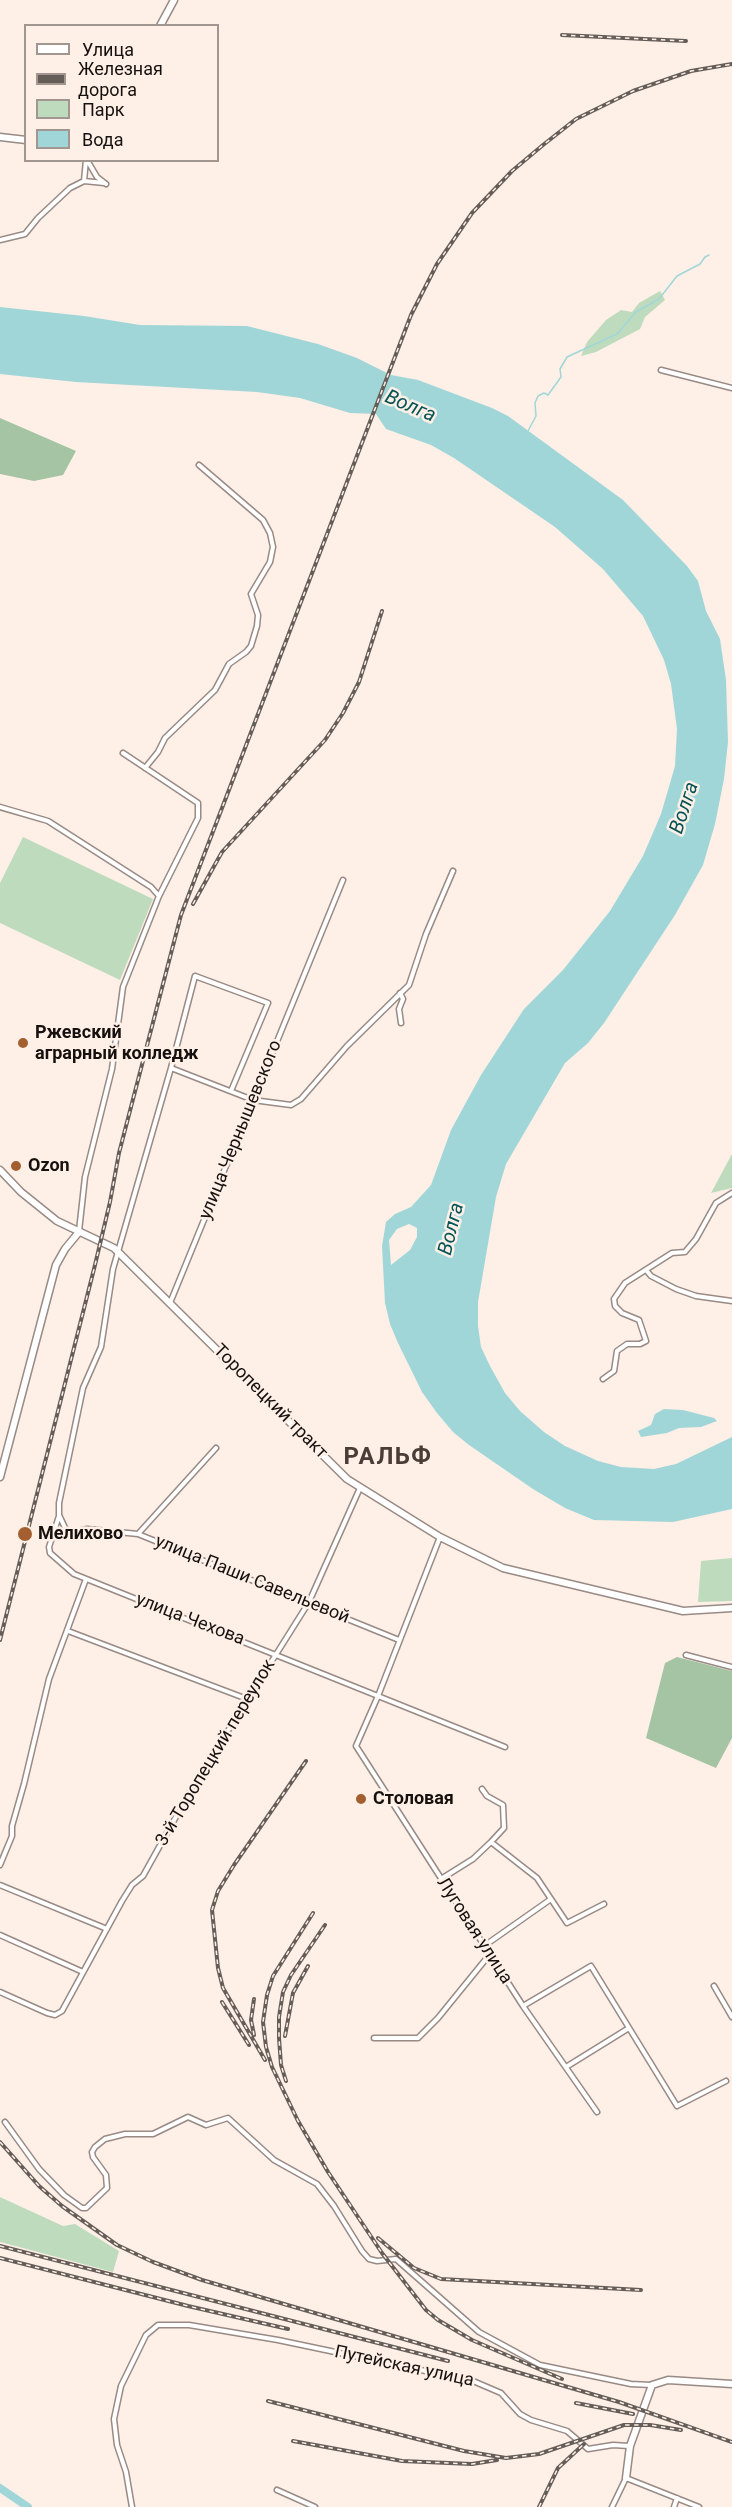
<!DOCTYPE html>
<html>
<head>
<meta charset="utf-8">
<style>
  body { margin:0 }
  #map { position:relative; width:732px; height:2507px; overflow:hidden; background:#feefe7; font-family:Roboto,sans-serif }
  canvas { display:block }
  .legend { position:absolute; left:24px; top:24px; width:195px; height:138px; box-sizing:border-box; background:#feefe7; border:2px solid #a19690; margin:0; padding:8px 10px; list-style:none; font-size:18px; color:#16110e }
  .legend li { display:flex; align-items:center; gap:12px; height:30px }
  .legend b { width:30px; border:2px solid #a19690 }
</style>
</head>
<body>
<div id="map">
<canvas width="732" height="2507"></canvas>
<ul class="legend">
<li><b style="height:8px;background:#fff"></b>Улица</li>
<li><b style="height:8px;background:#655d58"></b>Железная дорога</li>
<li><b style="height:16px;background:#bedcbd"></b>Парк</li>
<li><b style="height:16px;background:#a1d6d8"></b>Вода</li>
</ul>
</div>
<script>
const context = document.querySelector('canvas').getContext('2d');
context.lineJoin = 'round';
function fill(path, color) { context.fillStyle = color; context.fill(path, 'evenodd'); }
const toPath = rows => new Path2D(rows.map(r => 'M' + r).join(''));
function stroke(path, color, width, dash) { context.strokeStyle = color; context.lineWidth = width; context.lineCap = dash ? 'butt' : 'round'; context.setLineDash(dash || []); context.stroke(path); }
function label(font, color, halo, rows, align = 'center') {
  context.font = font + ' Roboto,sans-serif'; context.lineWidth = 5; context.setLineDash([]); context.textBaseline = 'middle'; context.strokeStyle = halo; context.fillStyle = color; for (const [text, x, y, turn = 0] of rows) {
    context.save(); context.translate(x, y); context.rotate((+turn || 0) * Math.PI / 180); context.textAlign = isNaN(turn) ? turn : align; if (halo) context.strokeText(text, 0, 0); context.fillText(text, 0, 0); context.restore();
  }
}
const green = toPath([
  [660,291,665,300,645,317,640,329,596,352,581,356,587,342,606,320,621,310,632,312,639,303],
  [23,837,153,899,120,980,0,923,0,883],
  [732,1154,732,1188,711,1193],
  [732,1558,732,1601,698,1602,701,1561],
  [0,2197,63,2226,75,2224,119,2251,113,2272,0,2242]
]);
const forest = toPath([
  [0,418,76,451,63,475,34,481,0,474],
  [677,1657,732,1671,732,1738,716,1768,646,1738,665,1663]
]);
const water = toPath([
  [0,307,84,316,140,325,247,326,318,344,357,358,391,375,418,380,492,408,508,416,623,500,687,566,698,581,706,611,720,639,726,680,728,742,724,779,715,824,703,865,675,915,604,1023,588,1043,565,1063,506,1164,496,1197,478,1302,478,1326,481,1347,490,1366,505,1393,520,1411,544,1432,565,1446,598,1461,621,1467,654,1469,676,1464,732,1437,732,1509,673,1522,594,1520,565,1508,533,1489,469,1445,453,1432,437,1413,422,1392,398,1343,390,1324,385,1303,382,1246,386,1222,395,1214,411,1207,431,1185,451,1130,481,1075,524,1009,563,970,610,911,643,856,661,814,675,766,677,729,671,684,664,660,643,616,603,569,555,527,454,458,431,445,386,429,376,414,350,413,300,398,257,392,76,382,0,374],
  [409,1224,417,1228,417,1237,410,1250,391,1265,389,1240,397,1229],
  [664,1409,683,1410,714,1418,717,1421,701,1427,679,1428,667,1433,641,1437,638,1431,651,1425,655,1414]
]);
const stream = toPath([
  [528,431,536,416,535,403,538,396,544,393,548,395,561,377,560,369,567,357,617,334,636,312,659,299,677,276,700,264,705,257,709,255]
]);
const river = toPath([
  [0,2488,28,2507]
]);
const street = toPath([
  [87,160,97,177,106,184],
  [84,181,104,183],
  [84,181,86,160],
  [0,240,25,234,38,218,70,188,84,181],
  [661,370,732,388],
  [145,768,158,752,165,738,215,690,229,664,246,652,251,646,257,626,258,615,251,594,270,562,273,547,270,533,263,520,199,465],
  [0,807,48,821,151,887,159,896],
  [400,993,403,999,399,1009,401,1023],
  [171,1068,253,1100,291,1105,301,1099,347,1046,409,985,426,934,453,871],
  [79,1231,85,1177,112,1069,123,987,159,896,198,818,198,803,123,753],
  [646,1270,651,1276,676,1289,696,1296,732,1301],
  [170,1303,343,880],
  [603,1379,614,1371,617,1351,627,1344,640,1344,646,1341,639,1320,622,1313,615,1306,614,1299,625,1283,672,1253,685,1252,696,1239,716,1203,732,1193],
  [59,1516,49,1547,50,1553,74,1574,505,1747],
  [67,1532,59,1515,59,1503,83,1388,101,1347,113,1269,171,1068,195,976,268,1003,231,1091],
  [138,1534,216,1448],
  [54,1537,87,1529,138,1534,399,1640],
  [440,1537,378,1696,356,1746,523,2006,597,2112],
  [68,1631,247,1699],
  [686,1655,732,1667],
  [482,1789,487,1796,503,1805,504,1828,491,1842,537,1878,567,1923,604,1904],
  [0,1865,12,1836,12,1826,24,1784,49,1679,86,1579],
  [441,1879,473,1859,491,1842],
  [0,1885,107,1929],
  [0,1935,83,1972],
  [484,1946,551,1899],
  [714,1986,732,2017],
  [0,1992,47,2013,55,2015,62,2011,122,1901,132,1885,143,1876,192,1788,309,1602,360,1488],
  [523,2006,591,1966,677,2106,726,2081],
  [374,2038,418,2038,438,2018,490,1954],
  [566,2067,629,2028],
  [5,2122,39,2169,64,2195,82,2208,86,2208,107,2188,106,2175,93,2157,92,2152,95,2147,105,2139,125,2134,153,2134,188,2117,206,2125,228,2118,274,2160,317,2184,334,2206,362,2251,369,2259,377,2261,396,2259,479,2332,540,2365,631,2384,651,2385],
  [277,2490,315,2507],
  [132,2507,126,2472,117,2445,114,2419,121,2386,146,2335,158,2325,189,2325,278,2340,473,2381,501,2393,520,2414,531,2420,567,2431,588,2449,613,2445,629,2446],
  [612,2507,626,2478,699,2507],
  [674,2507,677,2498]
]);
const secondary = toPath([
  [160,26,174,0],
  [0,137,26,140],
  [0,1170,21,1192,57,1221,114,1248,347,1479,440,1537,503,1568,683,1611,732,1608],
  [0,1477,56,1265,65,1249,79,1232],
  [626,2478,630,2446,652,2385,668,2380,732,2384]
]);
const rail = toPath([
  [562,35,686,41],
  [193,904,222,852,325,740,343,713,359,682,382,611],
  [0,1640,95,1265,110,1202,119,1153,181,915,411,315,437,264,472,213,512,171,543,145,576,119,633,91,691,71,732,64],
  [313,1913,273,1976,267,1995,263,2022,266,2047,272,2067,298,2121,328,2172,382,2253,426,2310,438,2320,472,2340,562,2379],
  [222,2002,249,2045],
  [254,2035,251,2020,254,1999],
  [285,2036,293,1993,308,1966],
  [265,2060,223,1988,218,1968,212,1910,218,1891,234,1865,306,1761],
  [286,2081,281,2065,279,2038,279,2017,283,1992,291,1975,325,1925],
  [0,2142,39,2186,62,2206,117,2245,153,2262,202,2280,619,2402,732,2442],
  [378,2238,414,2268,441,2279,641,2290],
  [0,2246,448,2361],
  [0,2258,188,2306,288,2329],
  [268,2401,464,2451,506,2458,539,2454,624,2425,650,2425,681,2430],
  [576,2403,633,2414],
  [293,2441,402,2461,472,2464,497,2460],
  [539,2507,558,2468,584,2444]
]);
const markers = [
  [23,1043,6,"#a45f31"],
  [16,1166,6,"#a45f31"],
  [25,1534,8,"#a45f31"],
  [361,1799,6,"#a45f31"]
];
const poiNames = [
  ["Ржевский",35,1033],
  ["аграрный колледж",35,1054],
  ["Ozon",28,1166],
  ["Мелихово",38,1534],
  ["Столовая",373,1799]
];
const streetNames = [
  ["улица Чернышевского",241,1130,-68],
  ["Торопецкий тракт",270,1402,45],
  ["улица Паши Савельевой",252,1580,22],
  ["улица Чехова",190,1620,21],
  ["3-й Торопецкий переулок",216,1753,-59],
  ["Луговая улица",474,1931,57],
  ["Путейская улица",404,2367,12]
];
const waterNames = [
  ["Волга",410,407,23],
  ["Волга",685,808,-72],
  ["Волга",452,1229,-76]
];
const districtNames = [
  ["РАЛЬФ",388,1458]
];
fill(green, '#bedcbd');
fill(forest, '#a5c4a4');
fill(water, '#a1d6d8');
stroke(stream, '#a1d6d8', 1.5);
stroke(river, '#a1d6d8', 8);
stroke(street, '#988a84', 7);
stroke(secondary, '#988a84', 9);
stroke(street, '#fff', 4);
stroke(secondary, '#fff', 6);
stroke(rail, '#655d58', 4);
stroke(rail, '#feefe7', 1.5, [4.5]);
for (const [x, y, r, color] of markers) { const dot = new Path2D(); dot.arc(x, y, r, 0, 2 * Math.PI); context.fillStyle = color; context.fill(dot); stroke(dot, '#feefe7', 2); }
label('bold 18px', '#16110e', '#feefe7', poiNames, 'left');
label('18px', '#16110e', '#feefe7', streetNames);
label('italic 20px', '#045456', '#feefe7', waterNames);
context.letterSpacing = '1.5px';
label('bold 24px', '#493d37', '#feefe7', districtNames);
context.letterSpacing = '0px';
</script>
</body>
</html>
